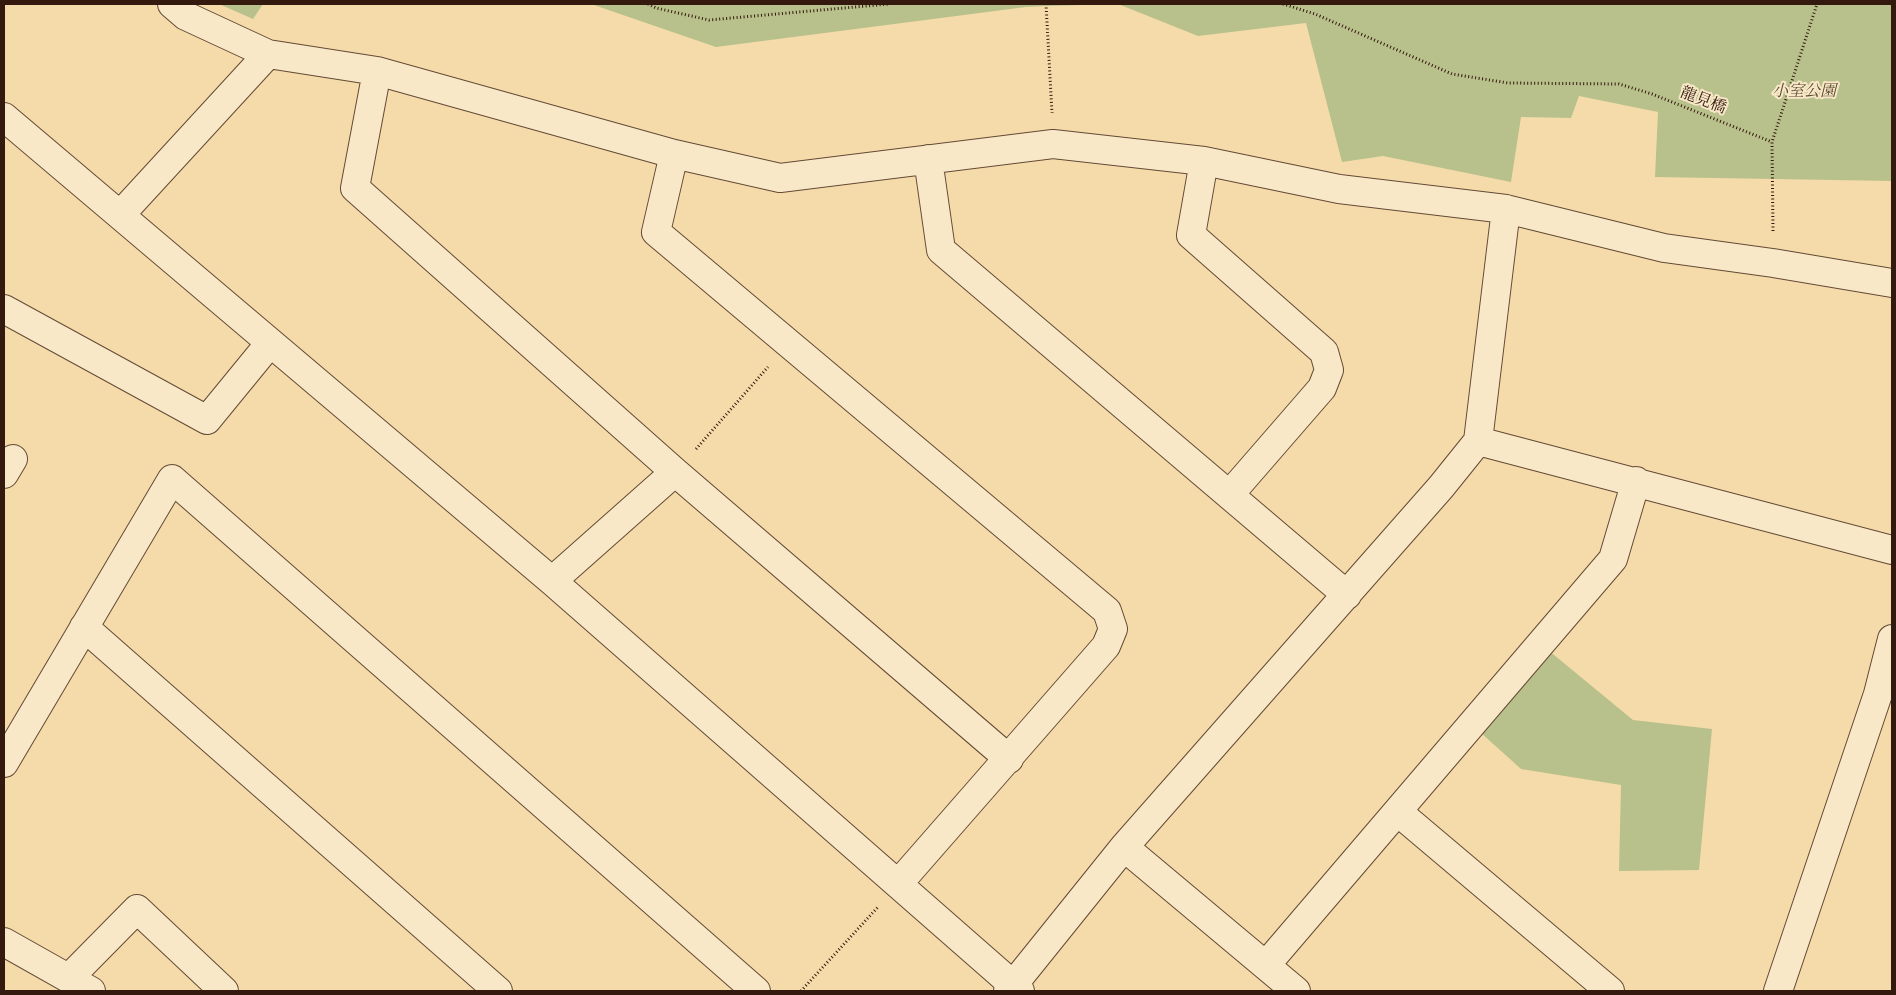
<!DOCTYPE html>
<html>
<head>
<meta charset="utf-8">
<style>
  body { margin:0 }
  #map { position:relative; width:1896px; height:995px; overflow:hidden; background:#f5dbaa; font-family:"Libre Bodoni",serif }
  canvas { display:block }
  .frame { position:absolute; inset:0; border:5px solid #34190e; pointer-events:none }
</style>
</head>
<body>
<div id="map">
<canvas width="1896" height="995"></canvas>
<div class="frame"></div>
</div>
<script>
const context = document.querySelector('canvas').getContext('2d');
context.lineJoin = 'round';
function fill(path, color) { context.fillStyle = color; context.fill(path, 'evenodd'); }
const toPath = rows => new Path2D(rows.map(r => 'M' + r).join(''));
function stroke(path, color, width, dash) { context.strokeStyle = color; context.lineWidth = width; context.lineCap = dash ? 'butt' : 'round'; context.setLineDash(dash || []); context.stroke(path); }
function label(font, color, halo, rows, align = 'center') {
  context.font = font + ' "Libre Bodoni","Noto Serif JP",serif'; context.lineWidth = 4; context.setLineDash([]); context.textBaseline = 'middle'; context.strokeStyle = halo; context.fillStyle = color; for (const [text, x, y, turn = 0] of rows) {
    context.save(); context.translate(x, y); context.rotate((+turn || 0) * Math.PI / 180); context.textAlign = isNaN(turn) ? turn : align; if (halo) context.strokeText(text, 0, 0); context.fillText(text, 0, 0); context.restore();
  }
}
const green = toPath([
  [219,4,263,4,253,19],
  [591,4,1892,4,1892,181,1655,177,1658,112,1579,96,1571,118,1521,117,1511,182,1383,156,1342,162,1306,23,1198,36,1118,4,1046,6,1026,7,716,47],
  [1548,650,1633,720,1712,729,1699,870,1619,871,1621,785,1521,769,1480,732]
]);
const path = toPath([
  [648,4,656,8,709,20,889,4],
  [1046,4,1052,113],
  [1283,4,1315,14,1452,74,1508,83,1619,84,1652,94,1772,142],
  [1773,231,1772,142,1817,4],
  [696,449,768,367],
  [801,991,878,907]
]);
const minor = toPath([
  [172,4,186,16,268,54,377,71,674,154,780,178,1053,144,1204,161,1339,189,1506,209,1664,248,1773,263,1892,283],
  [377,71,355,188,675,472,1009,759],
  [4,117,552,581,1020,991],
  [674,154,656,232,1107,611,1113,629,1106,646,898,884],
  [928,159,941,250,1347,595],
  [1204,161,1191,235,1324,352,1329,370,1322,388,1230,494],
  [120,215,268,54],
  [4,309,207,420,270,343],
  [1478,441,1892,550],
  [4,474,13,459],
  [552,581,675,472],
  [84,627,498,991],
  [4,763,172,479,756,991],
  [1398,812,1610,991],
  [1124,847,1296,991],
  [4,942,91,991],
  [1266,965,1613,559,1636,481],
  [69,978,137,909,224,991],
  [1013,985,1124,847,1441,487,1478,441,1506,209],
  [1778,991,1878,694,1892,639]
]);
const tertiary = toPath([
  [1008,991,1013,985]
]);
const parkNames = [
  ["小室公園",1804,92]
];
const streetNames = [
  ["龍見橋",1703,101,21]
];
fill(green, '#b8c18b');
stroke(minor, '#644a35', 30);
stroke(tertiary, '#644a35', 30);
stroke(path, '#34190e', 3, [1, 2.5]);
stroke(minor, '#f8e8c8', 28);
stroke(tertiary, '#f8e8c8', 28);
label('italic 16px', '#5c4b34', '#f8e8c8', parkNames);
label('16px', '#34190e', '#f8e8c8', streetNames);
</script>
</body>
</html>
